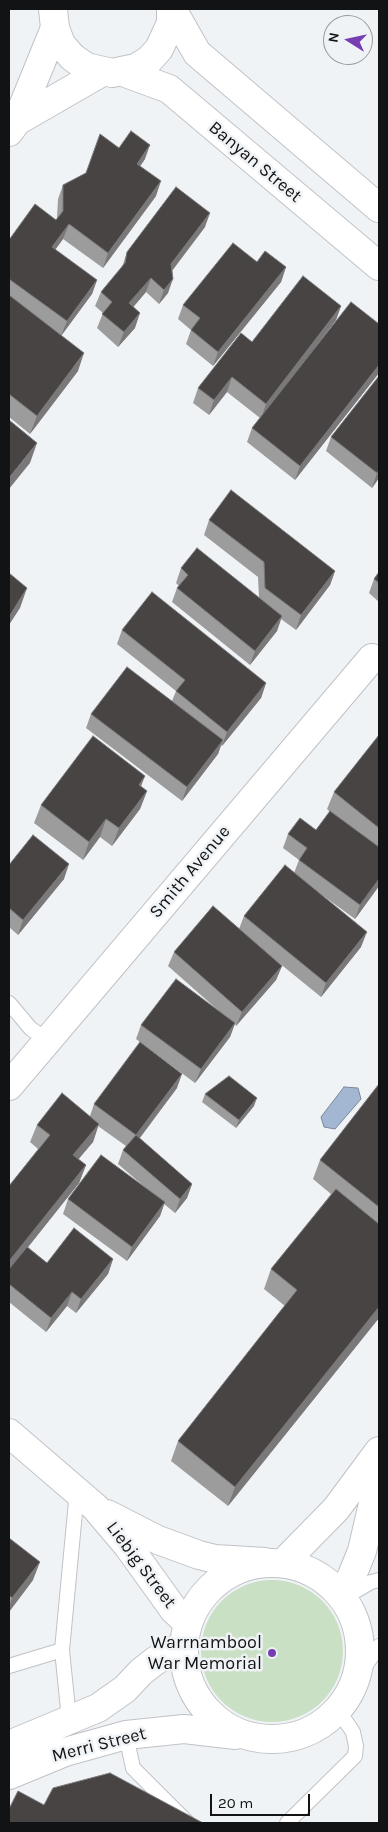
<!DOCTYPE html>
<html>
<head>
<meta charset="utf-8">
<style>
  body { margin:0 }
  #map { position:relative; width:388px; height:1832px; overflow:hidden; background:#f0f3f6; font-family:Karla,sans-serif }
  canvas { display:block }
  .frame { position:absolute; inset:0; border:10px solid #121314; pointer-events:none }
  .north { position:absolute; left:323px; top:15px; width:50px; height:50px; box-sizing:border-box; background:#f0f3f6; border:1px solid #97999c; border-radius:50%; rotate:280deg; font-size:14px; font-weight:700; line-height:20px; text-align:center; color:#121314 }
  .north::after { content:''; display:block; margin:auto; width:18px; height:22px; background:#773eb4; clip-path:polygon(50% 0,100% 100%,50% 72%,0 100%) }
  .scale { position:absolute; left:210px; top:1794px; width:100px; height:22px; box-sizing:border-box; border:2px solid #121314; border-top:0; padding-left:6px; font-size:15px; line-height:18px; white-space:nowrap; color:#121314; -webkit-text-stroke:4px #f0f3f6; paint-order:stroke }
</style>
</head>
<body>
<div id="map">
<canvas width="388" height="1832"></canvas>
<div class="frame"></div>
<div class="north">N</div>
<div class="scale">20 m</div>
</div>
<script>
const context = document.querySelector('canvas').getContext('2d');
context.lineJoin = 'round';
function fill(path, color) { context.fillStyle = color; context.fill(path, 'evenodd'); }
const toPath = rows => new Path2D(rows.map(r => 'M' + r).join(''));
function stroke(path, color, width, dash) { context.strokeStyle = color; context.lineWidth = width; context.lineCap = dash ? 'butt' : 'round'; context.setLineDash(dash || []); context.stroke(path); }
function label(font, color, halo, rows, align = 'center') {
  context.font = font + ' Karla,sans-serif'; context.lineWidth = 5; context.setLineDash([]); context.textBaseline = 'middle'; context.strokeStyle = halo; context.fillStyle = color; for (const [text, x, y, turn = 0] of rows) {
    context.save(); context.translate(x, y); context.rotate((+turn || 0) * Math.PI / 180); context.textAlign = isNaN(turn) ? turn : align; if (halo) context.strokeText(text, 0, 0); context.fillText(text, 0, 0); context.restore();
  }
}
const green = toPath([
  '201 1651a71 71 0 1 1 142 0a71 71 0 1 1-142 0Z'
]);
const water = toPath([
  [344,1087,358,1088,361,1099,335,1129,324,1127,321,1117,344,1087]
]);
const service = toPath([
  [9,1003,31,1029,48,1040],
  [347,1596,371,1582,379,1580],
  [9,1666,62,1650],
  [355,1681,379,1646],
  [69,1719,62,1650,77,1491],
  [126,1735,133,1768,188,1823],
  [287,1823,355,1756,356,1746,353,1732,338,1710]
]);
const minor = toPath([
  [17,121,102,72],
  [9,132,17,121,55,28],
  [9,1086,372,658],
  [9,1433,95,1507,128,1546,174,1610,188,1623],
  [107,1514,158,1540,199,1555,215,1559,265,1562]
]);
const tertiary = toPath([
  [53,9,55,28,61,44,72,57,86,67,112,73,136,68,149,60,159,49,171,23,171,9],
  [172,9,197,53,379,208],
  [123,72,169,89,379,266],
  [284,1562,336,1509,379,1451],
  '184 1651a88 88 0 1 1 176 0a88 88 0 1 1-176 0Z',
  [340,1594,351,1578,362,1551,379,1478],
  [9,1745,98,1708,125,1689,141,1672,155,1661,185,1644],
  [9,1775,65,1752,126,1735,184,1729,236,1735]
]);
const wall = toPath([
  [119,148,145,159,140,166,156,196,103,268,63,239,55,250,97,280,92,294,61,336,78,371,30,434,9,417,9,240,56,220,57,218,58,199,63,185,86,173],
  [205,227,172,270,168,293,159,304,146,292,133,307,135,328,118,347,97,328,103,313,95,306,101,292,122,267,127,252],
  [257,262,286,267,281,282,213,366,186,344,191,330,178,319,183,305],
  [341,306,336,320,314,349,379,324,379,373,295,480,247,442,252,428,260,418,227,392,209,415,193,403,198,388,252,342],
  [379,376,379,478,372,488,326,451,331,437],
  [209,520,335,571,330,585,296,630,281,619,277,631,250,665,172,602,177,588,179,586,176,583,181,568,259,598,258,577,204,535],
  [379,572,379,602,369,593,374,579],
  [122,630,266,683,261,698,222,746,221,745,218,754,182,801,86,728,91,714,172,701,176,691,117,644],
  [379,735,379,886,355,919,318,892,361,947,321,997,278,962,282,966,276,980,236,1026,235,1024,230,1037,195,1083,136,1039,141,1025,220,1012,168,966,174,952,239,929,244,916,294,873,299,860,283,848,288,834,316,830,330,812,327,809,334,792],
  [141,786,147,791,140,809,112,846,100,837,83,860,34,823,41,805],
  [9,865,64,879,18,935,9,927],
  [379,1084,379,1318,228,1506,171,1461,178,1441,285,1306,264,1289,271,1269,331,1194,313,1179,320,1160],
  [177,1088,139,1138,192,1184,187,1198,175,1213,164,1204,160,1216,127,1261,63,1214,68,1199,147,1189,118,1164,123,1150,126,1146,98,1126,93,1142,78,1159,86,1165,79,1183,28,1247,47,1263,113,1259,108,1274,76,1313,67,1306,46,1332,9,1302,9,1186,38,1149,30,1142,37,1125,90,1116,94,1104],
  [205,1094,254,1106,236,1128,202,1102],
  [9,1538,33,1580,9,1612]
]);
const shadedWall = toPath([
  [150,145,145,159,132,178,137,164],
  [161,181,156,196,103,268,108,253],
  [210,213,205,227,166,279,171,264],
  [69,224,63,239,46,262,52,247],
  [286,267,281,282,213,366,218,352],
  [151,278,146,292,124,318,129,303],
  [173,279,168,293,159,304,164,290],
  [97,280,92,294,61,336,67,321],
  [341,306,336,320,261,419,266,404],
  [140,313,135,328,118,347,124,332],
  [84,353,78,371,30,434,37,416],
  [379,365,379,373,295,480,300,466],
  [232,377,227,392,209,415,214,400],
  [37,443,30,463,9,489,9,478],
  [379,470,379,478,372,488,377,473],
  [335,571,330,585,296,630,301,615],
  [27,588,20,608,9,625,9,617],
  [282,616,277,631,250,665,255,651],
  [266,683,261,698,222,746,227,732],
  [223,740,218,754,182,801,187,787],
  [145,776,138,794,139,785],
  [147,791,140,809,112,846,119,828],
  [106,819,100,837,83,860,89,842],
  [69,864,64,879,18,935,23,920],
  [379,879,379,886,355,919,360,905],
  [367,932,361,947,321,997,326,983],
  [282,966,276,980,236,1026,242,1012],
  [235,1023,230,1037,195,1083,201,1069],
  [182,1074,177,1088,131,1150,136,1135],
  [257,1098,254,1106,236,1128,239,1120],
  [99,1124,93,1142,67,1173,73,1155],
  [86,1165,79,1183,9,1271,9,1262,10,1260],
  [192,1184,187,1198,175,1213,180,1199],
  [165,1202,160,1216,127,1261,132,1247],
  [113,1259,108,1274,76,1313,81,1299],
  [72,1292,67,1306,46,1332,51,1318],
  [379,1307,379,1318,228,1506,235,1487],
  [40,1562,33,1580,9,1612,9,1607,12,1598]
]);
const building = toPath([
  [131,131,150,145,137,164,161,181,108,253,69,224,52,247,97,280,67,321,9,279,9,240,35,204,56,220,63,211,63,185,86,173,100,134,119,148,131,131],
  [176,187,210,213,171,264,173,279,164,290,151,278,129,303,140,313,124,332,102,314,112,302,101,292,125,263,127,252,176,187],
  [233,243,257,262,265,251,286,267,218,352,191,330,200,318,183,305,233,243],
  [303,276,341,306,266,404,232,377,214,400,198,388,241,333,252,342,303,276],
  [9,295,84,353,37,416,9,394,9,295],
  [351,302,379,324,379,365,300,466,252,428,351,302],
  [379,376,379,470,377,473,331,437,379,376],
  [9,420,37,443,9,478,9,420],
  [231,490,335,571,301,615,265,588,264,562,209,520,231,490],
  [197,548,282,616,255,651,177,588,188,575,181,568,197,548],
  [379,572,379,583,374,579,379,572],
  [9,573,27,588,9,617,9,573],
  [152,592,266,683,227,732,176,691,185,680,122,630,152,592],
  [127,667,223,740,187,787,91,714,127,667],
  [379,735,379,828,334,792,379,735],
  [93,736,145,776,139,785,147,791,119,828,106,819,89,842,41,805,93,736],
  [330,811,379,847,379,879,360,905,299,860,307,848,288,834,300,818,316,830,330,811],
  [33,835,69,864,23,920,9,908,9,865,33,835],
  [285,865,367,932,326,983,244,916,285,865],
  [213,906,282,966,242,1012,174,952,213,906],
  [176,979,235,1023,201,1069,141,1025,176,979],
  [140,1042,182,1074,136,1135,94,1104,140,1042],
  [229,1076,257,1098,239,1120,205,1094,229,1076],
  [379,1084,379,1207,320,1160,379,1084],
  [62,1093,99,1124,73,1155,86,1165,10,1260,9,1259,9,1186,50,1135,37,1125,62,1093],
  [136,1135,192,1184,180,1199,123,1150,136,1135],
  [101,1155,165,1202,132,1247,68,1199,101,1155],
  [336,1189,379,1224,379,1307,235,1487,178,1441,297,1290,271,1269,336,1189],
  [74,1228,113,1259,81,1299,72,1292,51,1318,9,1284,9,1269,27,1247,47,1263,74,1228],
  [9,1538,40,1562,12,1598,9,1595,9,1538],
  [110,1773,203,1823,9,1823,9,1809,18,1791,44,1805,53,1788,110,1773]
]);
const markers = [
  [272,1653,5,"#773eb4"]
];
const streetNames = [
  ["Banyan Street",255,162,40],
  ["Smith Avenue",190,872,-50],
  ["Liebig Street",141,1565,53],
  ["Merri Street",99,1745,-14]
];
const poiNames = [
  ["Warrnambool",262,1643],
  ["War Memorial",262,1664]
];
fill(green, '#cae0c5');
fill(water, '#a4b7d2');
stroke(water, '#788699', 1);
stroke(service, '#c0c2c6', 16);
stroke(minor, '#c0c2c6', 30);
stroke(tertiary, '#c0c2c6', 30);
stroke(service, '#fff', 14);
stroke(minor, '#fff', 28);
stroke(tertiary, '#fff', 28);
fill(wall, '#9c9c9c');
fill(shadedWall, '#7a7879');
fill(building, '#474443');
stroke(building, '#7a7879', 1);
for (const [x, y, r, color] of markers) { const dot = new Path2D(); dot.arc(x, y, r, 0, 2 * Math.PI); context.fillStyle = color; context.fill(dot); stroke(dot, '#f0f3f6', 2); }
label('18px', '#121314', '#f0f3f6', streetNames);
label('18px', '#121314', '#f0f3f6', poiNames, 'right');
</script>
</body>
</html>
